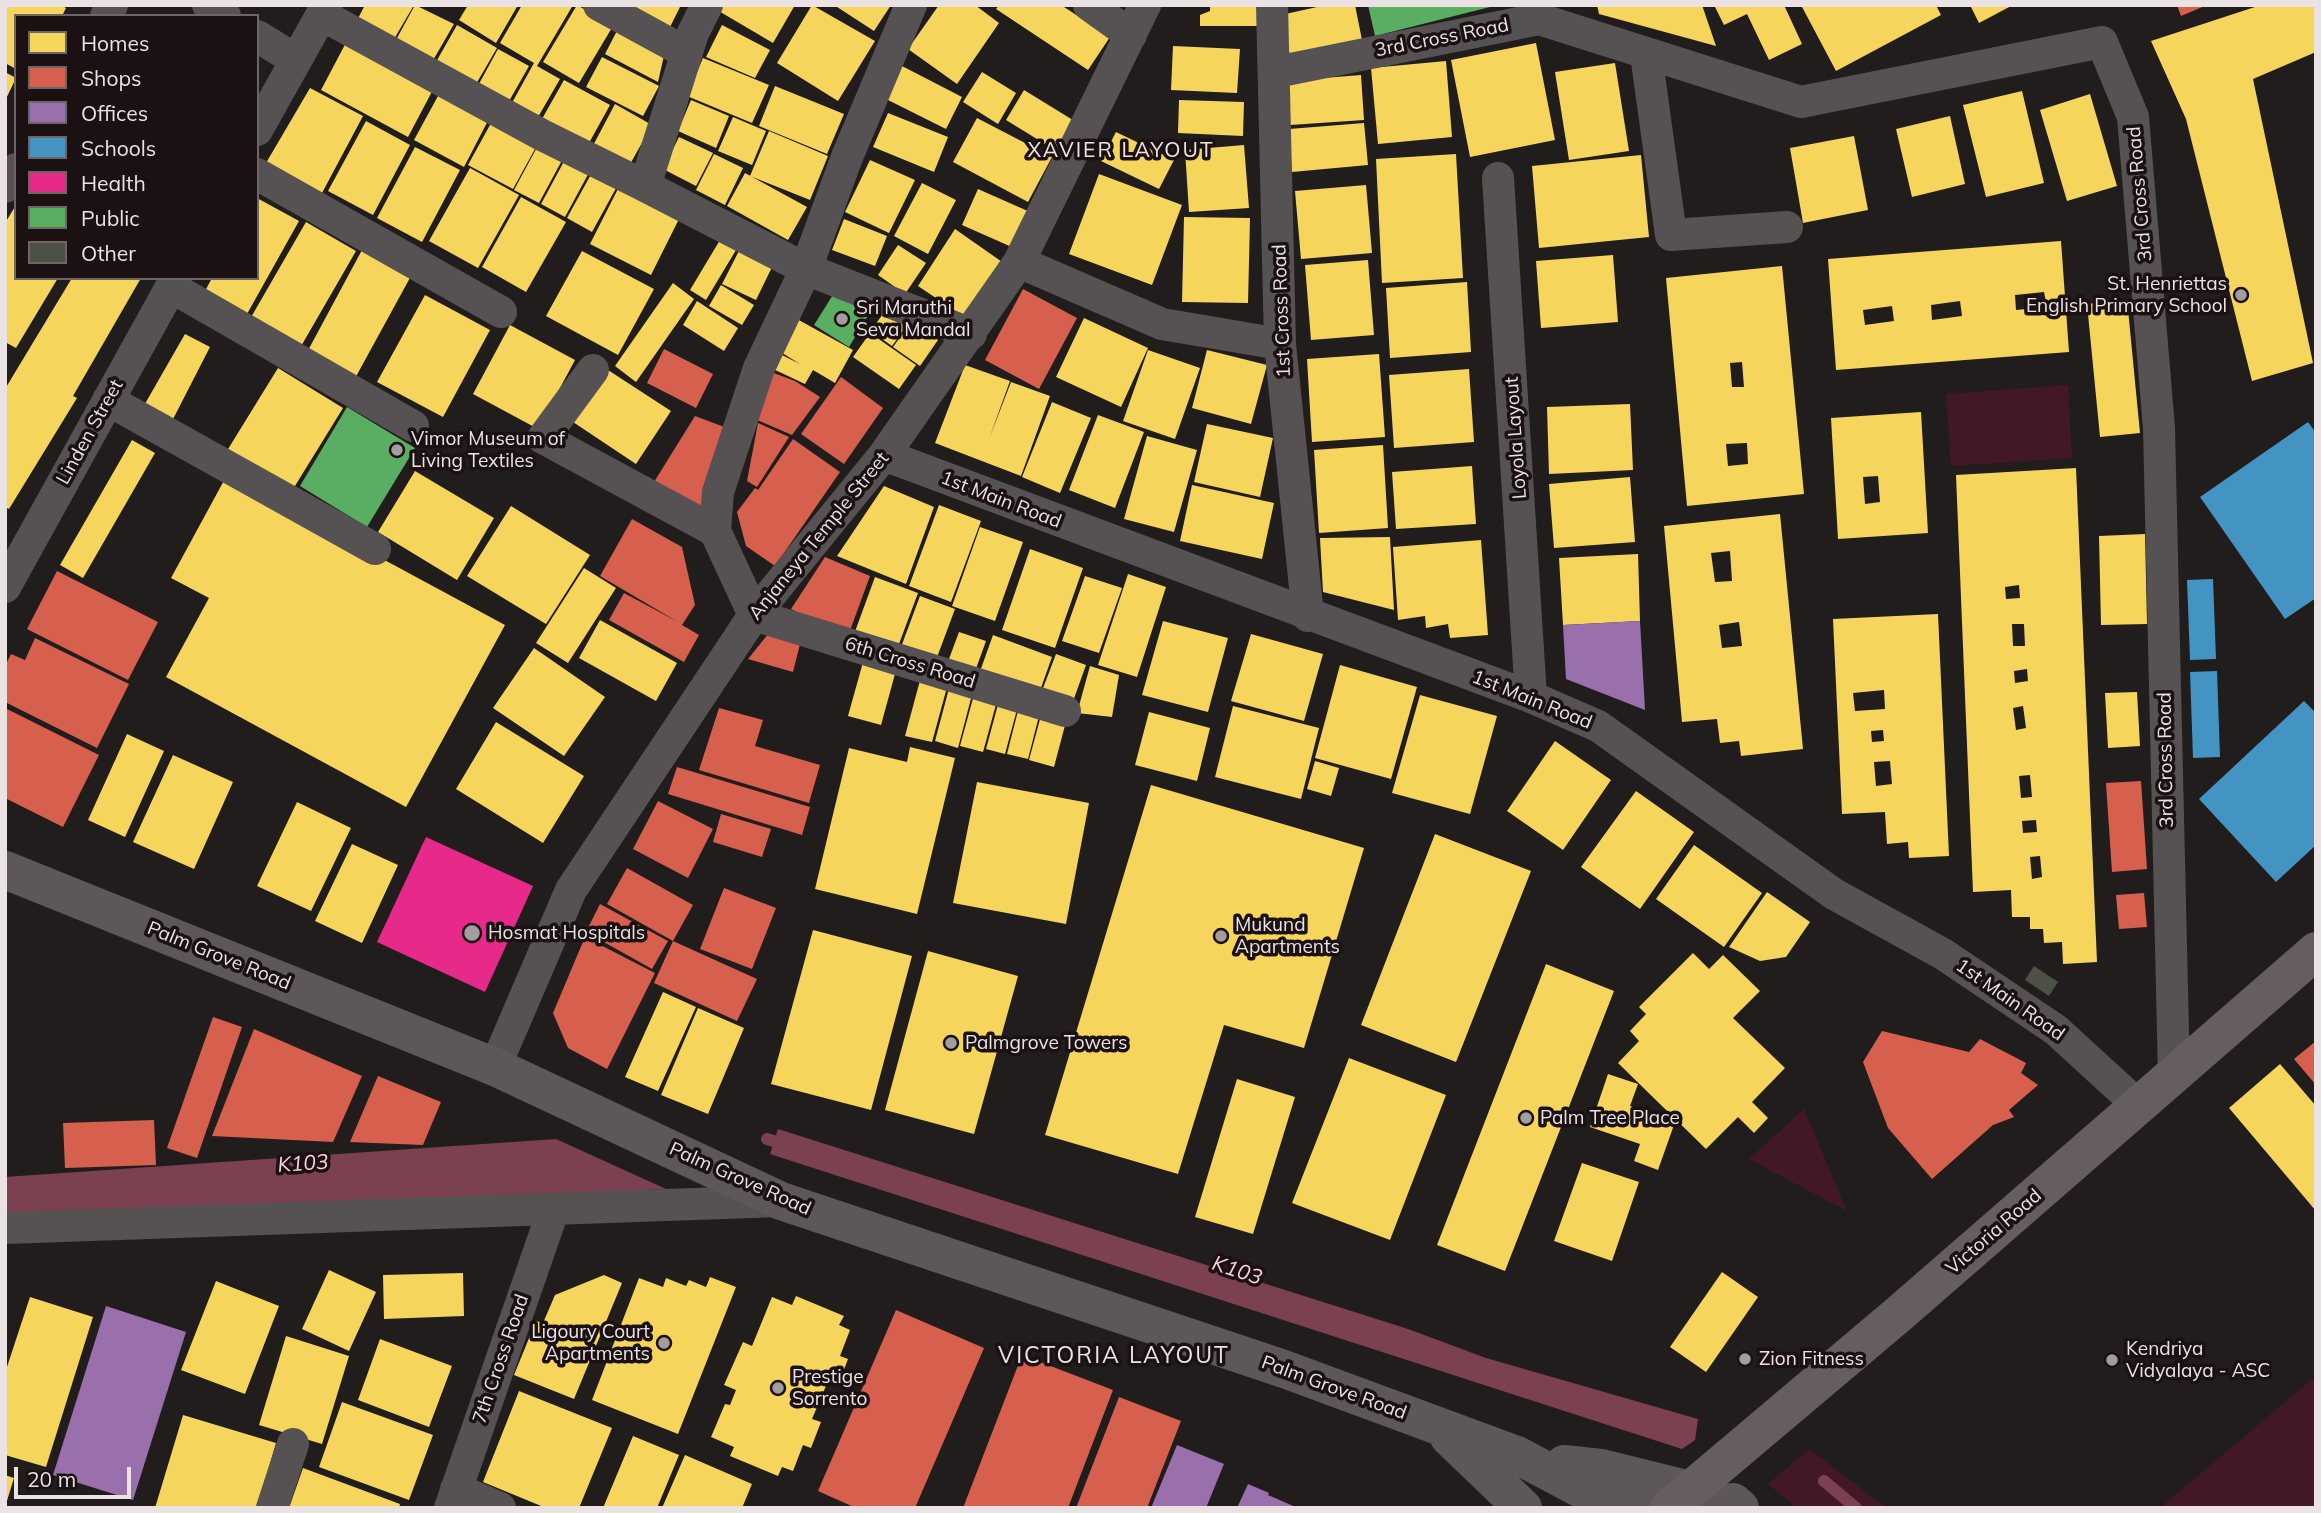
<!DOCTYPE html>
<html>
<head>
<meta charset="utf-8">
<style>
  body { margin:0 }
  #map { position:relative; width:2321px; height:1513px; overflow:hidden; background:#221d1d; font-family:Mulish,sans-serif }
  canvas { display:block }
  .frame { position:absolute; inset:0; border:7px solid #eae2e3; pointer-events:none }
  .legend { position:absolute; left:14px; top:14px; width:245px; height:266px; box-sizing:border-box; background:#1b1113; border:2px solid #6e6566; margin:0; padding:9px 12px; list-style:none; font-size:21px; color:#eae2e3 }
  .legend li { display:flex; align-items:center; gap:14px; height:35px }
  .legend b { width:35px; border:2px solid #6e6566 }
  .scale { position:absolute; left:14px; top:1467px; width:117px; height:32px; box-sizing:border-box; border:4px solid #eae2e3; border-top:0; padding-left:9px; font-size:21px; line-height:24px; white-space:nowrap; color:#eae2e3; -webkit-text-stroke:5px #1b1113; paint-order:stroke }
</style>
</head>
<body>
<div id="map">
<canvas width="2321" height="1513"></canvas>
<div class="frame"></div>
<ul class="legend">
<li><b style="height:19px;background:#f6d55c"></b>Homes</li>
<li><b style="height:19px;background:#d6604d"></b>Shops</li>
<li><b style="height:19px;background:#9970ab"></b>Offices</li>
<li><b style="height:19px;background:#4393c3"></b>Schools</li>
<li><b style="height:19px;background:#e7298a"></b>Health</li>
<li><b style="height:19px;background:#5aae61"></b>Public</li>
<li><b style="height:19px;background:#4d5045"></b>Other</li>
</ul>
<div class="scale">20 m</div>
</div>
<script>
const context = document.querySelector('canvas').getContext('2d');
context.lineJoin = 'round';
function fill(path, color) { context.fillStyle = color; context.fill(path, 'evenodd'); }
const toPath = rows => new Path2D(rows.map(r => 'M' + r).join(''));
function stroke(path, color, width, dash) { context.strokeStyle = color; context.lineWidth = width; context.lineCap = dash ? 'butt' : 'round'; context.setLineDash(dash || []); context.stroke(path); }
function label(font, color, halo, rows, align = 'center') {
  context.font = font + ' Mulish,sans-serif'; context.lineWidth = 7; context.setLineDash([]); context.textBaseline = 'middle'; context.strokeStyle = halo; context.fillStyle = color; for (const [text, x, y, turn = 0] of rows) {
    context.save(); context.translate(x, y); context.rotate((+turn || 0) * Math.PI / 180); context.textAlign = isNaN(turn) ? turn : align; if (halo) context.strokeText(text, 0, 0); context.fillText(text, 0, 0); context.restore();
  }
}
const green = toPath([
  [2068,385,2072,458,1951,466,1946,394],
  [1804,1109,1847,1211,1749,1159],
  [2316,1376,2316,1508,2160,1508],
  [1809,1449,1887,1508,1797,1508,1768,1484]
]);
const water = toPath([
  [778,1129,1408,1329,1486,1358,1698,1419,1695,1440,1682,1449,770,1154],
  [556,1139,666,1189,5,1221,5,1177]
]);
const homes = toPath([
  [5,5,61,5,66,8,62,16,16,16,16,69,5,63],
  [365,5,414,5,390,46,354,26],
  [415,5,454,24,428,69,391,49],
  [468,5,518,5,496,43,459,20],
  [522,5,573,5,537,66,560,79,534,124,508,110,534,63,500,43],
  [577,5,613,26,579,83,543,62],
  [619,5,681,5,668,31],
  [719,5,795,5,773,43,717,10],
  [812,5,875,41,838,101,777,63],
  [834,5,891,5,874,31],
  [939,5,975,5,999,23,957,84,908,49],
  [999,5,1061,5,1110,37,1088,70,996,9],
  [1210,5,1261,5,1260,26,1200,26,1200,15,1210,11],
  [1326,5,1355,5,1362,40,1290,56,1281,15],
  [1597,5,1702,5,1716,46,1599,14],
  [1714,5,1784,5,1802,44,1769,60,1747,14,1724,25],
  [1801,5,1936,5,1941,15,1836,71],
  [1970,5,2013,5,1979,23],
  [2261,5,2316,5,2316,52,2253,79,2313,363,2252,381,2186,119,2151,41],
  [457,25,497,48,472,91,432,69],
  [620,25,665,51,658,82,605,54],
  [722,25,770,50,755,78,706,57],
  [349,37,436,84,408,137,321,90],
  [1536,43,1555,140,1470,157,1451,60],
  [1173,46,1240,49,1237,93,1171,90],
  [498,49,529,66,504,110,474,93],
  [602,57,659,86,643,116,586,87],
  [703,58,769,85,752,123,687,96],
  [1446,61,1452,137,1378,144,1371,68],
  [1615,63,1629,151,1569,160,1555,72],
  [902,66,962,97,946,129,886,99],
  [5,72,16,78,5,101],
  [982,72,1016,93,998,124,963,102],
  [1361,75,1364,120,1290,125,1286,81],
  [564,80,610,105,584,152,538,126],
  [444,85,493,111,464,167,414,140],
  [775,86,844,114,827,154,759,126],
  [310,88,363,116,322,193,266,163],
  [1024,90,1081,125,1063,155,1006,120],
  [2022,91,2044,183,1986,197,1963,105],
  [2090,94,2117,186,2067,201,2040,110],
  [691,100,729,116,716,148,678,131],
  [1179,100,1244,102,1243,136,1178,133],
  [615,104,652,125,624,175,588,155],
  [888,113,948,137,934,172,873,147],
  [496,114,541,138,513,189,468,165],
  [1950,116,1965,184,1912,197,1896,129],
  [733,117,766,131,752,165,718,151],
  [977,118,1052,157,1028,202,953,162],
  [366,121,410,145,373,215,328,191],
  [1364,123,1368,165,1292,172,1289,129],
  [769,131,828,156,810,200,750,176],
  [1116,132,1174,160,1159,189,1101,161],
  [1854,136,1868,210,1803,223,1790,148],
  [679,137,713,153,696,186,663,169],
  [542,138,567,151,539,203,514,190],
  [1244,145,1249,208,1189,212,1185,150],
  [415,147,460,170,422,242,377,218],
  [568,154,592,167,565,217,541,204],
  [714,154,743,168,725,205,696,190],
  [1456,154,1463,278,1382,283,1376,159],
  [1641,155,1649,237,1539,248,1532,166],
  [870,160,915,180,889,233,845,212],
  [595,167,620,181,592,232,567,218],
  [470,168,519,195,478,268,429,241],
  [745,173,807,207,788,240,727,206],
  [1099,174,1182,205,1152,285,1069,254],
  [622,181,683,211,651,275,590,244],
  [922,183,956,200,928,254,894,236],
  [1366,185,1372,253,1301,259,1295,191],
  [978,189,1030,212,1014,248,962,225],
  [521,197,566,222,526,292,482,267],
  [257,198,299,221,247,314,205,291,212,278,257,278],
  [16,205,16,278,58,278,16,348,5,342,5,223],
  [1184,217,1250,218,1248,303,1182,302],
  [844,219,887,236,875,266,832,250],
  [306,222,356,251,300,348,250,319],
  [955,229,1005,264,967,319,918,286],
  [723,235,739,245,706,300,690,290],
  [2061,241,2069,352,1836,370,1828,259],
  [2044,292,2047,307,2016,310,2015,295],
  [1960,301,1962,316,1932,320,1931,305],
  [1892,306,1894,321,1865,325,1863,310],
  [898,245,926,263,905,294,878,275],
  [741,247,774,263,756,300,722,284],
  [362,250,411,276,353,382,305,356],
  [582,251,654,289,618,355,546,316],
  [1613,255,1618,322,1541,328,1536,261],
  [1368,260,1374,335,1311,340,1305,265],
  [1782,266,1804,494,1687,506,1666,278],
  [1742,362,1744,387,1732,387,1730,363],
  [1747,443,1748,464,1728,466,1726,444],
  [72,278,141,278,73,396,77,398,9,509,5,507,5,389],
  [1467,282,1471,352,1390,358,1386,288],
  [673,283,694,299,636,382,615,366],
  [721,285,754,305,742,325,709,306],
  [425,295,490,330,443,417,377,382],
  [2127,299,2140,433,2100,437,2087,304],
  [697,301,738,328,724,351,683,325],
  [889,305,911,320,892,346,871,331],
  [1084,318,1148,348,1121,407,1056,377],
  [797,319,853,350,835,383,813,370,805,384,771,368,778,353,800,364,779,351],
  [911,322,938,340,920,366,893,347],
  [510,325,575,360,538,429,473,394],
  [870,333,916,365,899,389,853,357],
  [185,334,210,347,170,425,142,409],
  [1148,350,1200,368,1175,439,1123,421],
  [1207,350,1267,365,1251,424,1192,408],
  [1379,354,1385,437,1312,442,1307,359],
  [965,365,1010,381,989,439,1011,382,1050,396,1021,476,935,443],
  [278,368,343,408,290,494,225,454],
  [1469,369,1474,442,1394,448,1389,375],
  [608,370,671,411,636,464,573,422],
  [1052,402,1091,418,1060,493,1022,477],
  [1630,404,1633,470,1549,474,1547,407],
  [1921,412,1928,533,1838,539,1831,418],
  [1878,476,1880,502,1865,504,1863,477],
  [1098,415,1144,432,1115,508,1069,490],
  [1207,424,1273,438,1260,497,1194,482],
  [1147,436,1197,450,1174,532,1124,519],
  [132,440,155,453,83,578,60,565],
  [1383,445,1388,528,1319,533,1314,450],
  [1472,466,1476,524,1396,529,1392,472],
  [2076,468,2097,962,2063,964,2062,942,2044,943,2043,929,2030,929,2030,917,2012,917,2011,890,1973,892,1956,475],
  [2019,585,2020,598,2006,599,2005,587],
  [2012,624,2024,624,2025,646,2013,646],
  [2027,669,2028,681,2015,683,2014,671],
  [2023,706,2026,728,2016,730,2013,708],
  [2030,775,2032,797,2021,798,2019,776],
  [2036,820,2037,832,2023,833,2022,821],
  [2040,856,2042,877,2032,879,2030,857],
  [415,471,494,518,457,580,378,532],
  [227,475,505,625,406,807,166,677,209,598,171,578],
  [1630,477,1635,542,1554,548,1549,484],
  [1192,485,1274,503,1262,559,1180,541],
  [884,486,934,507,906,584,837,556],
  [939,505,981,521,951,602,909,586],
  [511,506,590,555,546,624,467,576],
  [1780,514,1803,749,1741,756,1739,741,1720,743,1717,719,1682,722,1664,526],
  [1730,551,1732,581,1715,582,1711,553],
  [1739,622,1742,646,1722,648,1719,625],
  [980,527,1023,542,995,621,952,606],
  [2145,534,2147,624,2101,625,2099,536],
  [1390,537,1394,610,1323,592,1320,538],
  [1481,540,1488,635,1450,638,1448,624,1426,628,1425,616,1398,620,1393,547],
  [1030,549,1083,568,1055,648,1002,630],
  [1638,554,1640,621,1563,625,1559,558],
  [584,568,616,588,568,663,536,643],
  [1128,574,1166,587,1137,677,1098,665],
  [1085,576,1122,588,1099,653,1062,641],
  [875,577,918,593,896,652,853,637],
  [920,596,955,609,933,668,898,655],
  [1938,614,1949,856,1909,858,1908,842,1887,844,1885,812,1842,814,1833,619],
  [1884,690,1885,709,1855,711,1853,693],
  [1883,730,1884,741,1872,742,1871,731],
  [1890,761,1892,784,1876,786,1874,762],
  [600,620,677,663,656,701,579,658],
  [1163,621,1228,638,1208,712,1142,695],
  [959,632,986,641,973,677,946,667],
  [1251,634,1323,654,1304,721,1231,701],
  [993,635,1052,657,1037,699,978,677],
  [534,648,605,697,564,756,493,708],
  [1056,654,1086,665,1071,707,1040,696],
  [865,655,898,663,881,725,848,716],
  [1340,665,1417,687,1391,779,1315,758],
  [1090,666,1119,675,1112,717,1077,713],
  [922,673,949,680,932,742,905,736],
  [951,681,974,687,958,748,935,741],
  [975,691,998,697,983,752,960,746],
  [2137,692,2140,746,2108,748,2105,693],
  [1420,695,1497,716,1470,814,1392,793],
  [1000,697,1019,702,1005,754,986,749],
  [1020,703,1041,708,1028,759,1007,754],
  [1233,706,1319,728,1301,799,1215,777],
  [1043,708,1068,714,1054,767,1029,760],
  [1149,712,1210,728,1197,781,1135,765],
  [496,722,584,776,543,843,456,789],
  [127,734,164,751,125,837,88,820],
  [1555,741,1611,780,1563,850,1507,811],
  [910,747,955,758,917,914,815,889,849,748,907,762],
  [173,755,233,782,194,869,133,842],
  [1315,761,1339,768,1331,796,1307,789],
  [977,782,1089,803,1066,924,953,903],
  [1151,785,1364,848,1304,1048,1224,1025,1178,1174,1045,1135],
  [1636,791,1694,832,1640,909,1581,867],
  [297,802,351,828,311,911,257,886],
  [1435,834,1531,871,1456,1062,1361,1025],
  [352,844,398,865,362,943,315,921],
  [1694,845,1762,893,1724,947,1656,899],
  [1767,892,1810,922,1786,957,1760,961,1729,947],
  [813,930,912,956,871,1110,771,1084],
  [928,951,1018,976,974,1134,885,1110],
  [1693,953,1709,969,1723,955,1760,991,1733,1018,1785,1068,1752,1102,1768,1118,1754,1133,1738,1117,1706,1149,1618,1063,1639,1041,1630,1031,1646,1014,1639,1007],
  [1546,964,1614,991,1505,1271,1437,1245],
  [663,992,696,1007,658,1091,625,1077],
  [698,1008,744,1028,708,1114,661,1095],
  [1349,1058,1446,1095,1390,1240,1292,1203],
  [2280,1064,2316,1106,2316,1211,2229,1108],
  [1608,1074,1638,1084,1630,1106,1675,1122,1658,1170,1634,1161,1640,1144,1590,1127],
  [1237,1079,1295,1097,1253,1234,1195,1217],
  [1582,1163,1639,1182,1612,1261,1554,1241],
  [329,1270,376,1292,349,1351,302,1329],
  [1722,1272,1758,1297,1706,1372,1670,1347],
  [463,1273,464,1316,384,1319,383,1275],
  [604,1275,622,1283,574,1399,514,1375,536,1321,543,1323,555,1295],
  [710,1277,736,1287,678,1434,592,1400,639,1278,663,1287,666,1278,686,1286,689,1280,706,1287],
  [216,1281,279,1306,245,1394,181,1370],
  [796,1296,844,1316,839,1325,850,1330,840,1356,848,1359,838,1385,828,1381,812,1419,821,1422,811,1448,803,1445,793,1471,782,1467,778,1476,730,1456,734,1447,711,1437,725,1404,730,1405,736,1390,724,1385,743,1342,752,1346,772,1297,792,1305],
  [30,1297,93,1317,46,1467,5,1455,5,1373],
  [286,1336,349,1356,322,1444,259,1425],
  [380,1339,452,1366,429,1427,358,1400],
  [519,1391,612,1428,579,1508,546,1508,483,1482],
  [342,1402,433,1435,409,1500,319,1467],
  [183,1415,276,1443,257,1508,155,1508],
  [633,1436,679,1455,657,1508,603,1508],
  [685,1455,752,1484,742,1508,662,1508],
  [303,1468,400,1504,399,1508,289,1508],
  [5,1475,14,1478,6,1504,5,1503]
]);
const shops = toPath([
  [2177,5,2207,5,2181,16],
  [1023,289,1077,318,1039,389,985,360],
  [664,349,713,374,696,408,647,383],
  [771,372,795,381,820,397,792,435,755,419],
  [841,377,883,408,844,464,801,434],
  [695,416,727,428,703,513,654,482],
  [758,423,789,437,757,487,747,481],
  [793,439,840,472,775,566,746,546,737,512,755,488,758,490],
  [632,519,682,547,695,605,682,625,699,635,684,662,609,620,624,593,678,622,600,576],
  [825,557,870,576,848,636,791,609],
  [57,571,158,622,128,680,27,629],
  [773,628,802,636,793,672,748,659],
  [35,638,129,684,97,748,5,702,5,666,11,654,25,660],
  [5,708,99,755,63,827,5,798],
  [719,708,763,720,755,746,820,765,809,803,699,770],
  [677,767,810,807,802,835,668,794],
  [2141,781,2147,869,2112,872,2106,783],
  [658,801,713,829,688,878,633,849],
  [721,814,771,829,762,857,713,842],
  [627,868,693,905,673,941,607,904],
  [724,888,776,908,752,969,700,949],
  [2144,893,2147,927,2119,929,2116,895],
  [600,904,668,941,652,969,586,932],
  [585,937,655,973,607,1069,568,1048,553,1013],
  [673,941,757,979,737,1021,654,983],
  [213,1017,242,1027,197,1158,167,1148],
  [254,1029,362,1076,333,1142,212,1136],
  [1882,1031,1969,1052,1980,1039,2026,1063,2021,1073,2038,1085,2009,1110,2014,1117,1993,1125,1932,1179,1888,1128,1863,1062],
  [2316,1041,2316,1085,2294,1059],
  [378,1076,441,1102,423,1145,350,1142],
  [154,1120,156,1165,65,1168,63,1123],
  [896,1310,984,1348,915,1508,856,1508,818,1491],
  [1022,1355,1113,1390,1068,1508,963,1508],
  [1119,1397,1181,1421,1147,1508,1076,1508]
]);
const offices = toPath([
  [1640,621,1645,710,1566,679,1563,625],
  [106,1306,186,1332,133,1500,53,1475],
  [1177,1445,1224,1464,1206,1508,1151,1508],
  [1248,1484,1269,1493,1268,1495,1298,1508,1237,1508]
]);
const schools = toPath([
  [2308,422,2316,433,2316,598,2285,619,2200,497],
  [2213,579,2216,659,2190,660,2187,580],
  [2217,671,2220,757,2193,758,2190,672],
  [2304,701,2316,713,2316,845,2276,882,2199,799]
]);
const health = toPath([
  [426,837,533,886,485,992,377,942]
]);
const public = toPath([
  [1368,5,1494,5,1494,6,1375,36],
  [836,290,870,312,849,347,814,325],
  [347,407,415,448,367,527,300,486]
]);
const stream = toPath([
  [767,1139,789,1146],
  [1824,1481,1856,1508]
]);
const building = toPath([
  [2034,966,2058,982,2049,996,2025,980]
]);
const street = toPath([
  [208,5,225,16],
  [599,5,687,53],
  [707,5,693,33,645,186,806,269,971,334],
  [911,5,847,157,806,269,759,368,718,492,715,531,754,615,1065,711],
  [1089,5,1131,35],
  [1272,5,1280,344,1308,616],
  [322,15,542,135,645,186],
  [106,16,112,5],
  [257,36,296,60],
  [1646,54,1671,235,1787,227],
  [1276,72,1539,19,1801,102,2102,42,2133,117,2159,428,2174,1076],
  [257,130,327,5],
  [257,174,501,312],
  [1498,178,1531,697],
  [5,187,16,169],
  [1019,262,1162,324,1280,344],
  [171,287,413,426],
  [593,370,543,438,715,531],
  [108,400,375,549],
  [884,455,1531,697,1598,726,1834,894,1943,954,2056,1030,2139,1106],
  [5,587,176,278],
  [495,1067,571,890,754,615,884,455,1019,262,1145,5],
  [5,1228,781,1201],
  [456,1489,500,1508],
  [272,1508,293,1444],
  [450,1508,553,1211]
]);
const secondary = toPath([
  [5,870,495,1067,781,1201,1284,1369,1517,1455,1581,1489,1638,1508],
  [1449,1437,1523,1508],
  [1564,1464,1601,1468,1690,1490],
  [1701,1508,1733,1502,1740,1508]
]);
const primary = toPath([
  [1669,1508,1900,1313,2316,951]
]);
const markers = [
  [2241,295,7,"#a49d9e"],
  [842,319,7,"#a49d9e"],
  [397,450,7,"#a49d9e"],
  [472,933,9,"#a49d9e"],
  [1221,936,7,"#a49d9e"],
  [951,1043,7,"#a49d9e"],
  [1526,1118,7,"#a49d9e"],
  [664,1343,7,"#a49d9e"],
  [1745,1359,7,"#a49d9e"],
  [2112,1360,7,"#a49d9e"],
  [778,1388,7,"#a49d9e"]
];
const streetNames = [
  ["3rd Cross Road",1442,38,-11],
  ["3rd Cross Road",2140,194,-95],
  ["1st Cross Road",1282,311,-92],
  ["Linden Street",90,432,-61],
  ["Loyola Layout",1516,438,-94],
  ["1st Main Road",1001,500,21],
  ["Anjaneya Temple Street",819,536,-51],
  ["6th Cross Road",910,663,17],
  ["1st Main Road",1532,700,22],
  ["3rd Cross Road",2166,760,-91],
  ["Palm Grove Road",219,956,22],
  ["1st Main Road",2010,1000,35],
  ["Palm Grove Road",740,1179,24],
  ["Victoria Road",1994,1232,-41],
  ["7th Cross Road",501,1359,-71],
  ["Palm Grove Road",1334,1388,20]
];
const poiNames = [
  ["St. Henriettas",2227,284,"right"],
  ["English Primary School",2227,306,"right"],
  ["Sri Maruthi",856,308],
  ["Seva Mandal",856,330],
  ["Vimor Museum of",411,439],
  ["Living Textiles",411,461],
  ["Mukund",1235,925],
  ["Apartments",1235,947],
  ["Hosmat Hospitals",488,933],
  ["Palmgrove Towers",965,1043],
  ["Palm Tree Place",1540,1118],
  ["Ligoury Court",650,1332,"right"],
  ["Apartments",650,1354,"right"],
  ["Kendriya",2126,1349],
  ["Vidyalaya - ASC",2126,1371],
  ["Zion Fitness",1759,1359],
  ["Prestige",792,1377],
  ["Sorrento",792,1399]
];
const neighbourhoodNames = [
  ["XAVIER LAYOUT",1121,151]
];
const waterNames = [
  ["K103",303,1164,-4],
  ["K103",1237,1271,18]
];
const quarterNames = [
  ["VICTORIA LAYOUT",1114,1356]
];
fill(green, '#421824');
fill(water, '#7c4150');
fill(homes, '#f6d55c');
fill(shops, '#d6604d');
fill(offices, '#9970ab');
fill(schools, '#4393c3');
fill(health, '#e7298a');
fill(public, '#5aae61');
stroke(stream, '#7c4150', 12);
fill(building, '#4d5045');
stroke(street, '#565253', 32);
stroke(secondary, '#5e5758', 38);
stroke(primary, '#675c5e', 38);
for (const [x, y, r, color] of markers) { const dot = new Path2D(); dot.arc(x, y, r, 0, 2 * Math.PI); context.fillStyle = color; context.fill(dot); stroke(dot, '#1b1113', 2.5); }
label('19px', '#eae2e3', '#1b1113', streetNames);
label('19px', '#eae2e3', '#1b1113', poiNames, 'left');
context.letterSpacing = '2px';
label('21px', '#eae2e3', '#1b1113', neighbourhoodNames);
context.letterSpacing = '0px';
label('italic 21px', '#fbd2da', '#1b1113', waterNames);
context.letterSpacing = '2px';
label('23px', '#eae2e3', '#1b1113', quarterNames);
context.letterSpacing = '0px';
</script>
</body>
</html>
